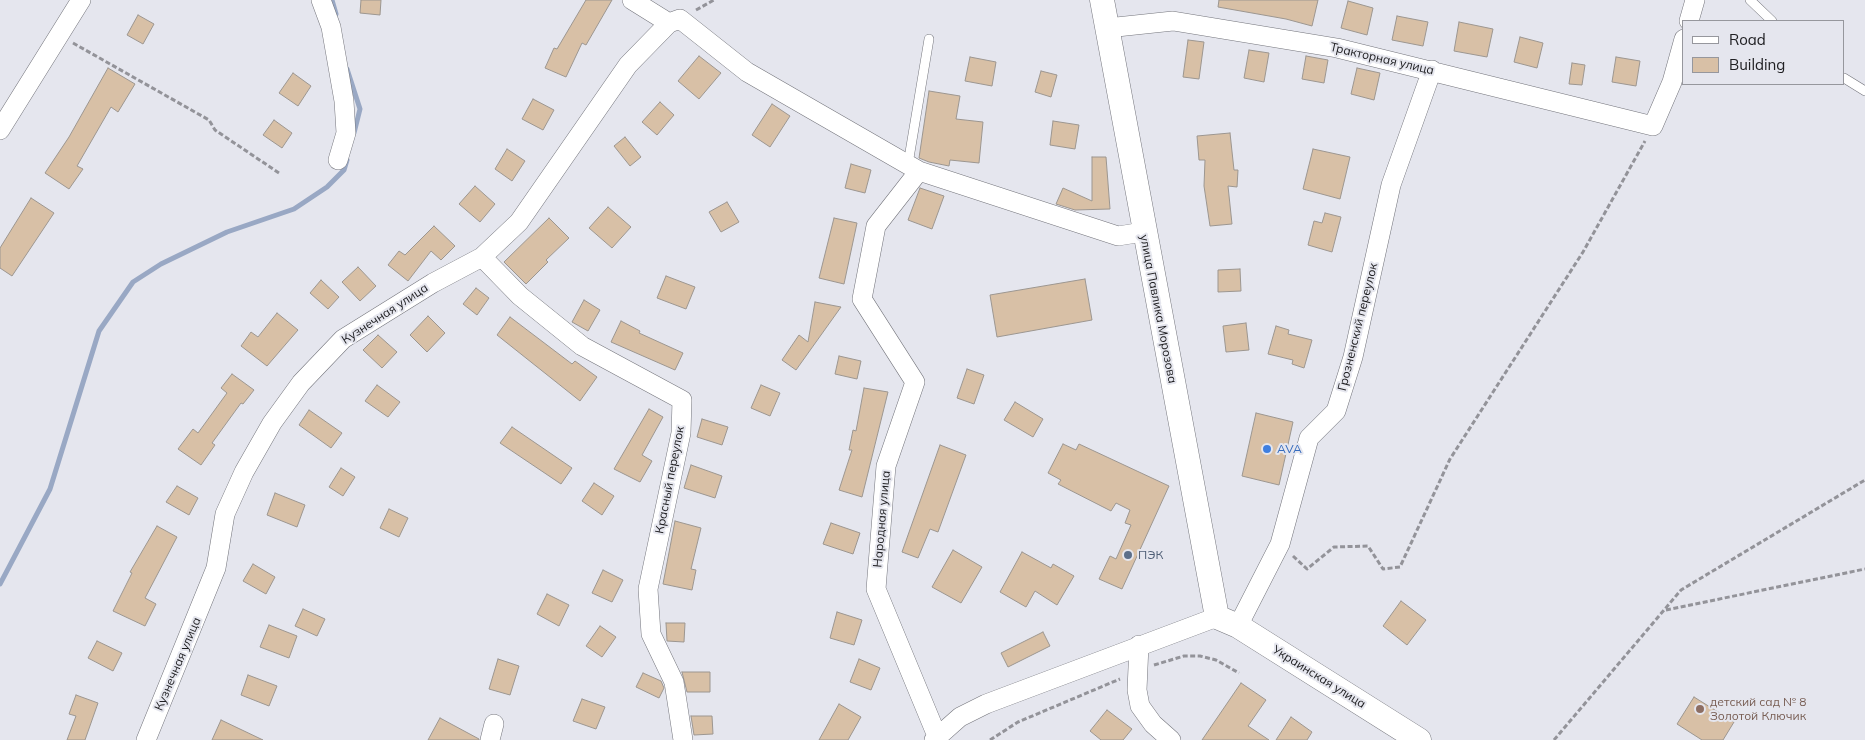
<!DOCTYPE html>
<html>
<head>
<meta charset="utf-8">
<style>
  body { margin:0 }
  #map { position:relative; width:1865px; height:740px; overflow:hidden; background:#e5e6ee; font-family:Mulish,sans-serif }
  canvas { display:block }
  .legend { position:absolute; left:1682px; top:20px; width:162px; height:65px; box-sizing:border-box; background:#e5e6ee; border:1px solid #96979d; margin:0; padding:6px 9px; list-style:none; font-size:15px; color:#202023 }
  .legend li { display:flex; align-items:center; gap:10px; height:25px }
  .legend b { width:25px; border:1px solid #96979d }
</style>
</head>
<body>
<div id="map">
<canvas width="1865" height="740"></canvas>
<ul class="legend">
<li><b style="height:6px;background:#fff"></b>Road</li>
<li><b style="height:14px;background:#d8c0a6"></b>Building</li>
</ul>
</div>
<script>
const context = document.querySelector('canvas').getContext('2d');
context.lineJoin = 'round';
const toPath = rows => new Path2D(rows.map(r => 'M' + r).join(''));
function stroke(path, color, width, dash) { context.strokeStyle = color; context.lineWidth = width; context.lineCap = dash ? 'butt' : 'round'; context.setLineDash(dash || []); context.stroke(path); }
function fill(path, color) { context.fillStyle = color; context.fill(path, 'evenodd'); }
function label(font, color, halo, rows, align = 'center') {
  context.font = font + ' Mulish,sans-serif'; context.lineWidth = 4; context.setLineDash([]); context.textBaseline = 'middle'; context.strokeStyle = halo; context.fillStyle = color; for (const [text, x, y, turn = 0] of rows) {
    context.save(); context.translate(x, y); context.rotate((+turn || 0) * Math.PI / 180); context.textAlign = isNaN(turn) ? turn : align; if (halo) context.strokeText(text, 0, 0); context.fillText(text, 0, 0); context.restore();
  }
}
const stream = toPath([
  [332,0,336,14],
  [347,69,360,109,354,133],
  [0,584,50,489,99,331,133,282,161,264,227,232,294,209,327,187,344,170,347,160]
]);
const building = toPath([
  [361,0,381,0,380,15,360,13,361,0],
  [586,0,612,0,586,45,582,43,566,77,545,68,554,48,557,49,586,0],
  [1219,0,1318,0,1312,26,1286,19,1218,7,1219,0],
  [1348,1,1373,8,1367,35,1341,28,1348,1],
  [138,15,154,24,143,44,127,35,138,15],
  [1397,16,1428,22,1423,46,1392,40,1397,16],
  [1459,22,1493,29,1487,57,1454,51,1459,22],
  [1520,37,1543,43,1537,68,1514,62,1520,37],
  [1188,40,1204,42,1199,79,1183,77,1188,40],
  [1249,50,1269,53,1264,82,1244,78,1249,50],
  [699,56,721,73,699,99,678,81,699,56],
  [1306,56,1328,60,1324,83,1302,79,1306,56],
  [970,57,996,62,992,86,965,81,970,57],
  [1616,57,1640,61,1636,86,1612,82,1616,57],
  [1572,63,1585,65,1582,85,1569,84,1572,63],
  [108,68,135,84,118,112,111,107,77,166,83,169,69,189,45,173,69,137,108,68],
  [1357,68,1380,73,1374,100,1351,94,1357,68],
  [1041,71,1057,75,1051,97,1035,92,1041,71],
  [293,73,311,86,298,106,279,93,293,73],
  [929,91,960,96,956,119,983,122,979,163,950,160,949,166,929,162,919,158,929,91],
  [533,99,554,110,543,130,522,119,533,99],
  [660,102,674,115,657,135,642,122,660,102],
  [772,104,790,116,770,147,752,135,772,104],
  [274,120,292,133,282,148,263,135,274,120],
  [1053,121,1079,125,1075,149,1050,145,1053,121],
  [1230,133,1234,170,1238,170,1237,187,1228,186,1232,224,1210,226,1204,186,1205,160,1199,160,1197,136,1230,133],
  [625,137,641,157,630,166,614,146,625,137],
  [507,149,525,161,512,181,495,169,507,149],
  [1313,149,1350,157,1340,199,1303,189,1313,149],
  [1092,157,1106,157,1110,209,1075,210,1056,204,1063,188,1092,201,1092,157],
  [851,164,871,170,865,193,845,188,851,164],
  [475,186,495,204,480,222,459,204,475,186],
  [920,188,944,196,932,229,908,220,920,188],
  [31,198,54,213,12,276,0,268,0,248,31,198],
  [727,202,739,222,721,232,709,212,727,202],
  [608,207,631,227,612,248,589,228,608,207],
  [1325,213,1341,217,1332,252,1308,245,1314,221,1322,223,1325,213],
  [549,218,569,238,546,260,548,262,526,284,504,262,549,218],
  [834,218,857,223,844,284,819,278,834,218],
  [434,226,455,246,441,260,431,251,408,281,388,265,399,251,405,255,434,226],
  [358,267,376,286,360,301,342,282,358,267],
  [1240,269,1241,291,1218,292,1218,270,1240,269],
  [666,276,695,287,686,309,657,298,666,276],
  [1085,279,1092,320,997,337,990,295,1085,279],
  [321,280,339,297,328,309,310,293,321,280],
  [476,288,489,298,477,315,463,304,476,288],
  [584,300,600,310,588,331,572,322,584,300],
  [815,302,841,307,796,370,782,360,799,335,808,342,815,302],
  [277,313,298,330,267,366,241,346,251,332,258,337,277,313],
  [428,316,445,333,427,352,410,335,428,316],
  [510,317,572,364,575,361,597,377,580,401,497,335,510,317],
  [621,321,640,331,639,333,683,353,675,370,611,342,621,321],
  [1246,323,1249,350,1226,352,1223,326,1246,323],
  [1276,326,1289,330,1288,334,1312,340,1304,368,1292,364,1293,360,1268,354,1276,326],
  [378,335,397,352,382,368,363,350,378,335],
  [839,356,861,361,857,379,835,374,839,356],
  [967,369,984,375,974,404,957,398,967,369],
  [232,374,254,390,243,404,241,403,212,443,215,445,201,465,178,449,193,429,198,433,227,393,221,388,232,374],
  [377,385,400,402,388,417,365,401,377,385],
  [761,385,780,393,770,416,751,408,761,385],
  [864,388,888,392,862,497,839,490,852,450,849,450,853,430,856,431,864,388],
  [1015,402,1043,419,1033,437,1004,420,1015,402],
  [649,409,663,417,642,455,652,461,640,482,614,469,649,409],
  [309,410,342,433,331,448,299,425,309,410],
  [1256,413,1293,422,1279,485,1242,476,1256,413],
  [702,419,728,427,722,445,697,437,702,419],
  [512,427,572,468,561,484,500,443,512,427],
  [1063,444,1076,450,1079,444,1169,486,1122,589,1099,579,1110,556,1116,559,1131,525,1125,523,1130,510,1116,503,1111,511,1058,484,1061,480,1048,473,1063,444],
  [940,445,966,455,938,532,930,529,918,558,902,552,940,445],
  [691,465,722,476,715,498,684,488,691,465],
  [341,468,355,477,343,496,329,487,341,468],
  [594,483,614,496,602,515,582,501,594,483],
  [177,486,198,498,189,515,166,502,177,486],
  [275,493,305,505,297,527,267,515,275,493],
  [389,509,408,518,399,537,380,528,389,509],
  [675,521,701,528,691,569,696,570,692,590,663,584,675,521],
  [831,523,860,533,853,554,823,544,831,523],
  [157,526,177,537,145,598,156,604,145,626,113,611,132,573,130,572,157,526],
  [953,550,982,567,961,603,932,587,953,550],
  [1022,552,1051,568,1053,564,1074,576,1057,605,1035,591,1026,607,1000,592,1022,552],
  [253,564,275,577,266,594,243,581,253,564],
  [603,570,623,580,612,602,592,593,603,570],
  [547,594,569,605,559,626,537,614,547,594],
  [1401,601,1426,620,1407,645,1383,626,1401,601],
  [303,609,325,619,317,636,295,626,303,609],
  [837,612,862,620,854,645,830,638,837,612],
  [666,623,685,623,684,642,667,641,666,623],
  [269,625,297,636,289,658,260,647,269,625],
  [600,626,616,637,602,657,586,646,600,626],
  [1043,632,1050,646,1008,667,1001,653,1043,632],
  [97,641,122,653,113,671,88,658,97,641],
  [498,659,519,666,510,695,489,689,498,659],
  [859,659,880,668,871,690,850,682,859,659],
  [682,672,710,672,710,692,687,692,682,672],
  [643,673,661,681,664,688,659,698,636,687,643,673],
  [248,675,277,686,269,706,241,695,248,675],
  [1241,683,1266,700,1248,726,1269,740,1202,740,1241,683],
  [76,695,98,703,85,740,67,740,76,716,69,714,76,695],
  [1694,697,1734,722,1723,740,1702,740,1677,724,1694,697],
  [582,699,605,707,596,729,573,721,582,699],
  [839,704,861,717,848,740,819,740,839,704],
  [1107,710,1132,729,1123,740,1101,740,1090,731,1107,710],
  [691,716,712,716,713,734,694,735,691,716],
  [1291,717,1312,732,1307,740,1276,740,1291,717],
  [440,718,479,739,479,740,428,740,440,718],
  [221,720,263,740,212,740,221,720]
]);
const path = toPath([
  [696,10,714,0],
  [73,43,209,120,215,130,279,173],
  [1293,556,1307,569,1334,547,1368,546,1383,569,1400,567,1450,459,1583,252,1645,141],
  [1666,610,1865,569],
  [1154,665,1184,656,1200,656,1216,660,1239,673],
  [990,740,1018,722,1120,679],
  [1554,740,1681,590,1865,480]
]);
const service = toPath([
  [1750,0,1772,21],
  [1844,78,1865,91],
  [908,164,929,39]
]);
const minor = toPath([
  [321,0,331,27,344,101,346,133,338,160],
  [632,0,669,23,680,19,747,72,919,171],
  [1689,21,1695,0],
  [1107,28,1173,21,1337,48,1653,126,1672,82,1684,39],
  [0,130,81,0],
  [482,257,520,296,582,346,682,400,681,433,648,589,651,634,674,682,683,740],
  [1238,626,1280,544,1309,438,1336,411,1353,357,1391,185,1432,70],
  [1139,645,1137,690,1140,706,1153,724,1171,740],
  [937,736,876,589,886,466,915,382,862,299,876,226,919,171,1118,236,1143,232],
  [146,740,216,568,225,514,244,472,272,423,301,383,343,339,433,283,482,257,519,222,628,65,669,23],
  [490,740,494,724],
  [934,740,960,717,986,704,1217,617]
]);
const tertiary = toPath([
  [1102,0,1217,617,1238,626,1419,740]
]);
const markers = [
  [1267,449,5,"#3f7fe0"],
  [1128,555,5,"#5c6f8a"],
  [1700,709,5,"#8d6e63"]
];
const streetNames = [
  ["Тракторная улица",1382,59,13],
  ["улица Павлика Морозова",1158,309,79],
  ["Кузнечная улица",385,314,-33],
  ["Грозненский переулок",1358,327,-76],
  ["Красный переулок",670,480,-79],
  ["Народная улица",882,519,-85],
  ["Кузнечная улица",178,664,-67],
  ["Украинская улица",1319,677,32]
];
const shopNames = [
  ["AVA",1277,449]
];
const serviceNames = [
  ["ПЭК",1138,555]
];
const educationNames = [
  ["детский сад № 8",1710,702],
  ["Золотой Ключик",1710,716]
];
stroke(stream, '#99a8c4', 5);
fill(building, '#d8c0a6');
stroke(building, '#9c9690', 1);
stroke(service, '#74757c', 10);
stroke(minor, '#74757c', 20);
stroke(tertiary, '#74757c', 25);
stroke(path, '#939399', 3, [5, 2.5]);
stroke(service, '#fff', 9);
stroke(minor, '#fff', 19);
stroke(tertiary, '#fff', 24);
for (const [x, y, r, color] of markers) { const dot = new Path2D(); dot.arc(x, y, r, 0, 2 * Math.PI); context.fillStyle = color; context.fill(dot); stroke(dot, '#e5e6ee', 2); }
label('12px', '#202023', '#e5e6ee', streetNames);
label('12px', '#366cbe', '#e5e6ee', shopNames, 'left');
label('12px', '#4e5e75', '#e5e6ee', serviceNames, 'left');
label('12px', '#785e54', '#e5e6ee', educationNames, 'left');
</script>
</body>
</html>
